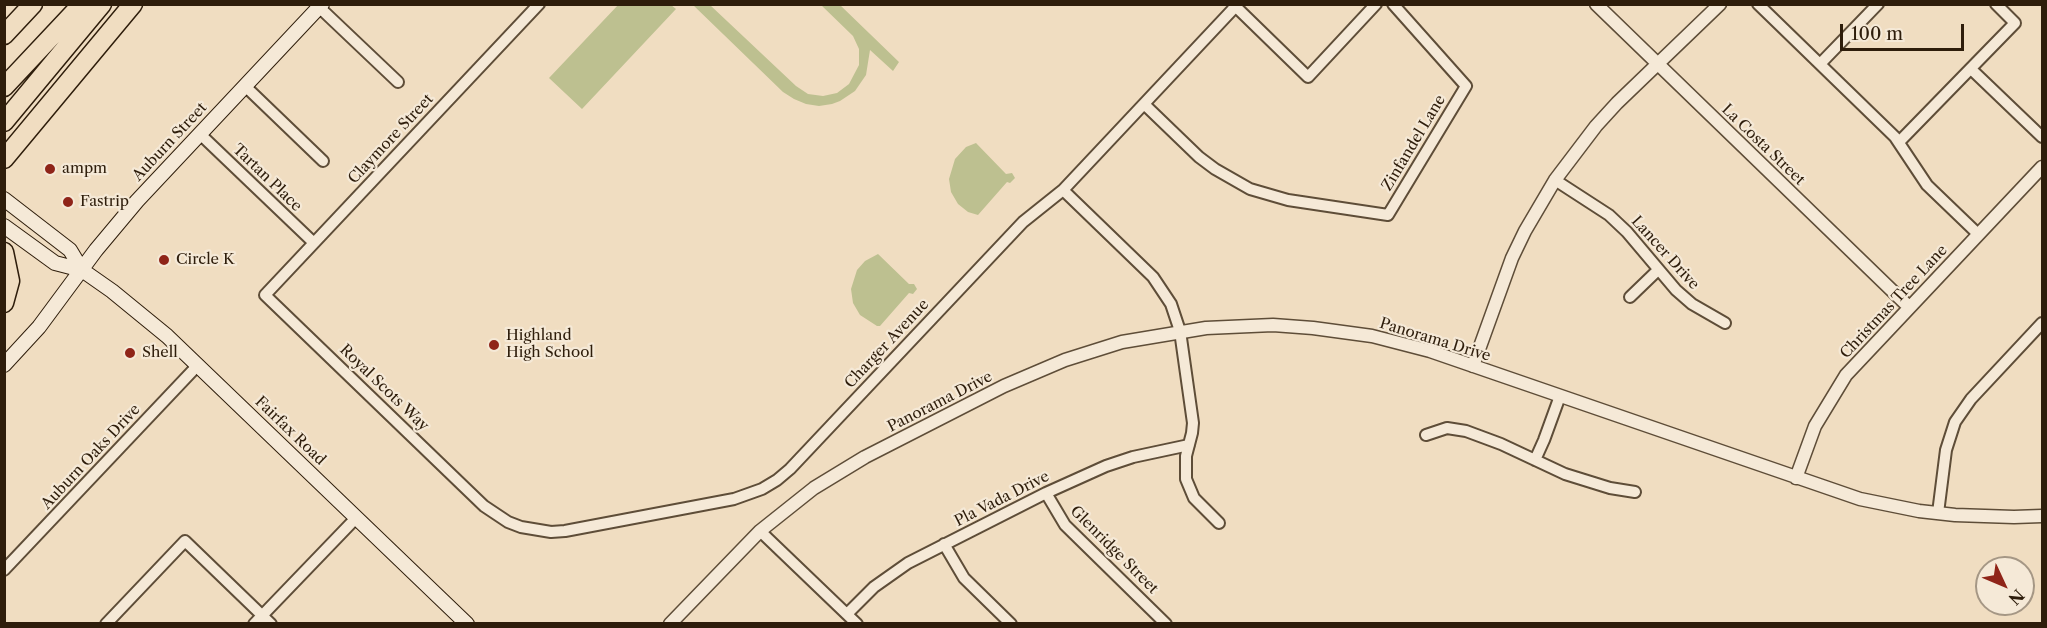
<!DOCTYPE html>
<html>
<head>
<meta charset="utf-8">
<style>
  body { margin:0 }
  #map { position:relative; width:2047px; height:628px; overflow:hidden; background:#f0ddc1; font-family:"Libre Caslon Text",serif }
  canvas { display:block }
  .frame { position:absolute; inset:0; border:6px solid #2e1d0b; pointer-events:none }
  .north { position:absolute; left:1975px; top:556px; width:60px; height:60px; box-sizing:border-box; background:#f5e9d7; border:2px solid #a59785; border-radius:50%; rotate:134deg; font-size:16px; font-weight:700; line-height:24px; text-align:center; color:#2e1d0b }
  .north::after { content:''; display:block; margin:auto; width:21px; height:27px; background:#8f2418; clip-path:polygon(50% 0,100% 100%,50% 72%,0 100%) }
  .scale { position:absolute; left:1840px; top:24px; width:124px; height:27px; box-sizing:border-box; border:3px solid #2e1d0b; border-top:0; padding-left:8px; font-size:18px; line-height:21px; white-space:nowrap; color:#2e1d0b; -webkit-text-stroke:4px #f5e9d7; paint-order:stroke }
</style>
</head>
<body>
<div id="map">
<canvas width="2047" height="628"></canvas>
<div class="frame"></div>
<div class="north">N</div>
<div class="scale">100 m</div>
</div>
<script>
const context = document.querySelector('canvas').getContext('2d');
context.lineJoin = 'round';
function fill(path, color) { context.fillStyle = color; context.fill(path, 'evenodd'); }
const toPath = rows => new Path2D(rows.map(r => 'M' + r).join(''));
function stroke(path, color, width, dash) { context.strokeStyle = color; context.lineWidth = width; context.lineCap = dash ? 'butt' : 'round'; context.setLineDash(dash || []); context.stroke(path); }
function label(font, color, halo, rows, align = 'center') {
  context.font = font + ' "Libre Caslon Text",serif'; context.lineWidth = 4.5; context.setLineDash([]); context.textBaseline = 'middle'; context.strokeStyle = halo; context.fillStyle = color; for (const [text, x, y, turn = 0] of rows) {
    context.save(); context.translate(x, y); context.rotate((+turn || 0) * Math.PI / 180); context.textAlign = isNaN(turn) ? turn : align; if (halo) context.strokeText(text, 0, 0); context.fillText(text, 0, 0); context.restore();
  }
}
const green = toPath([
  [619,4,671,5,676,9,582,109,549,78],
  [693,5,710,5,796,86,808,94,823,96,837,93,849,84,859,65,859,49,853,36,821,5,840,5,899,62,893,71,870,50,866,75,855,91,840,101,832,104,819,106,806,104,794,99,783,92],
  [976,143,1006,174,1012,173,1015,178,1010,183,1007,182,978,215,968,212,958,204,951,192,949,179,955,159,966,147],
  [878,254,909,284,914,284,917,289,913,294,909,293,880,326,877,326,860,315,853,303,851,289,857,270,865,261]
]);
const minor = toPath([
  [539,4,265,295,484,506,508,522,521,527,551,532,565,531,734,499,762,489,777,480,790,469,1023,222,1063,190,1235,7],
  [1233,4,1308,77,1376,4],
  [1758,4,1895,137,1927,185,1978,234],
  [319,7,398,82],
  [1820,64,1878,4],
  [1971,69,2042,137],
  [245,86,323,161],
  [1144,104,1199,157,1215,169,1250,189,1288,200,1388,215,1466,86,1393,4],
  [200,134,314,243],
  [1899,142,2015,23,1996,4],
  [1555,180,1609,215,1627,232,1676,290,1692,304,1725,323],
  [1063,190,1153,277,1171,304,1180,331,1193,423,1192,433,1186,456,1186,479,1194,498,1219,523],
  [1630,297,1658,270],
  [1426,435,1447,428,1466,431,1501,444,1565,474,1610,488,1635,492],
  [1535,460,1544,440,1560,396],
  [1046,493,1065,525,1166,624],
  [1938,513,1946,450,1955,422,1971,399,2042,323],
  [760,531,857,624],
  [944,544,964,578,1011,624],
  [4,570,198,365],
  [847,614,874,587,908,563,1046,493,1106,466,1133,457,1189,445],
  [106,624,185,541,271,624],
  [254,624,356,518]
]);
const tertiary = toPath([
  [1596,4,1909,307],
  [1473,366,1512,258,1525,231,1555,180,1596,126,1617,103,1720,4],
  [1796,478,1815,426,1846,375,2042,167],
  [670,624,760,531,814,488,865,457,1004,386,1065,360,1122,342,1206,328,1273,325,1313,328,1372,336,1430,351,1860,499,1919,511,1955,515,2014,517,2042,516]
]);
const secondary = toPath([
  [4,199,70,250,82,270],
  [4,226,55,263,82,270,112,291,167,336,467,624],
  [4,365,39,327,96,250,137,201,322,4]
]);
const motorway = toPath([
  [4,35,33,4],
  [4,87,82,4],
  [4,122,102,4],
  [4,159,133,4],
  [4,252,10,281,4,303]
]);
const markers = [
  [50,169,6,"#8f2418"],
  [68,202,6,"#8f2418"],
  [164,260,6,"#8f2418"],
  [494,345,6,"#8f2418"],
  [130,353,6,"#8f2418"]
];
const streetNames = [
  ["Claymore Street",391,139,-47],
  ["Auburn Street",170,142,-47],
  ["Zinfandel Lane",1414,143,-59],
  ["La Costa Street",1763,145,44],
  ["Tartan Place",267,178,44],
  ["Lancer Drive",1665,253,48],
  ["Christmas Tree Lane",1894,302,-47],
  ["Panorama Drive",1435,340,17],
  ["Charger Avenue",887,344,-47],
  ["Royal Scots Way",384,388,44],
  ["Panorama Drive",940,402,-27],
  ["Fairfax Road",290,431,44],
  ["Auburn Oaks Drive",91,457,-47],
  ["Pla Vada Drive",1002,499,-27],
  ["Glenridge Street",1114,550,45]
];
const poiNames = [
  ["ampm",62,169],
  ["Fastrip",80,202],
  ["Circle K",176,260],
  ["Highland",506,336],
  ["High School",506,353],
  ["Shell",142,353]
];
fill(green, '#bdc090');
stroke(minor, '#5e4d38', 14);
stroke(tertiary, '#5e4d38', 15);
stroke(secondary, '#2e1d0b', 16);
stroke(motorway, '#2e1d0b', 21);
stroke(minor, '#f5e9d7', 10);
stroke(tertiary, '#f5e9d7', 12);
stroke(secondary, '#f5e9d7', 14);
stroke(motorway, '#f0ddc1', 18);
for (const [x, y, r, color] of markers) { const dot = new Path2D(); dot.arc(x, y, r, 0, 2 * Math.PI); context.fillStyle = color; context.fill(dot); stroke(dot, '#f5e9d7', 2); }
label('15px', '#2e1d0b', '#f5e9d7', streetNames);
label('15px', '#2e1d0b', '#f5e9d7', poiNames, 'left');
</script>
</body>
</html>
